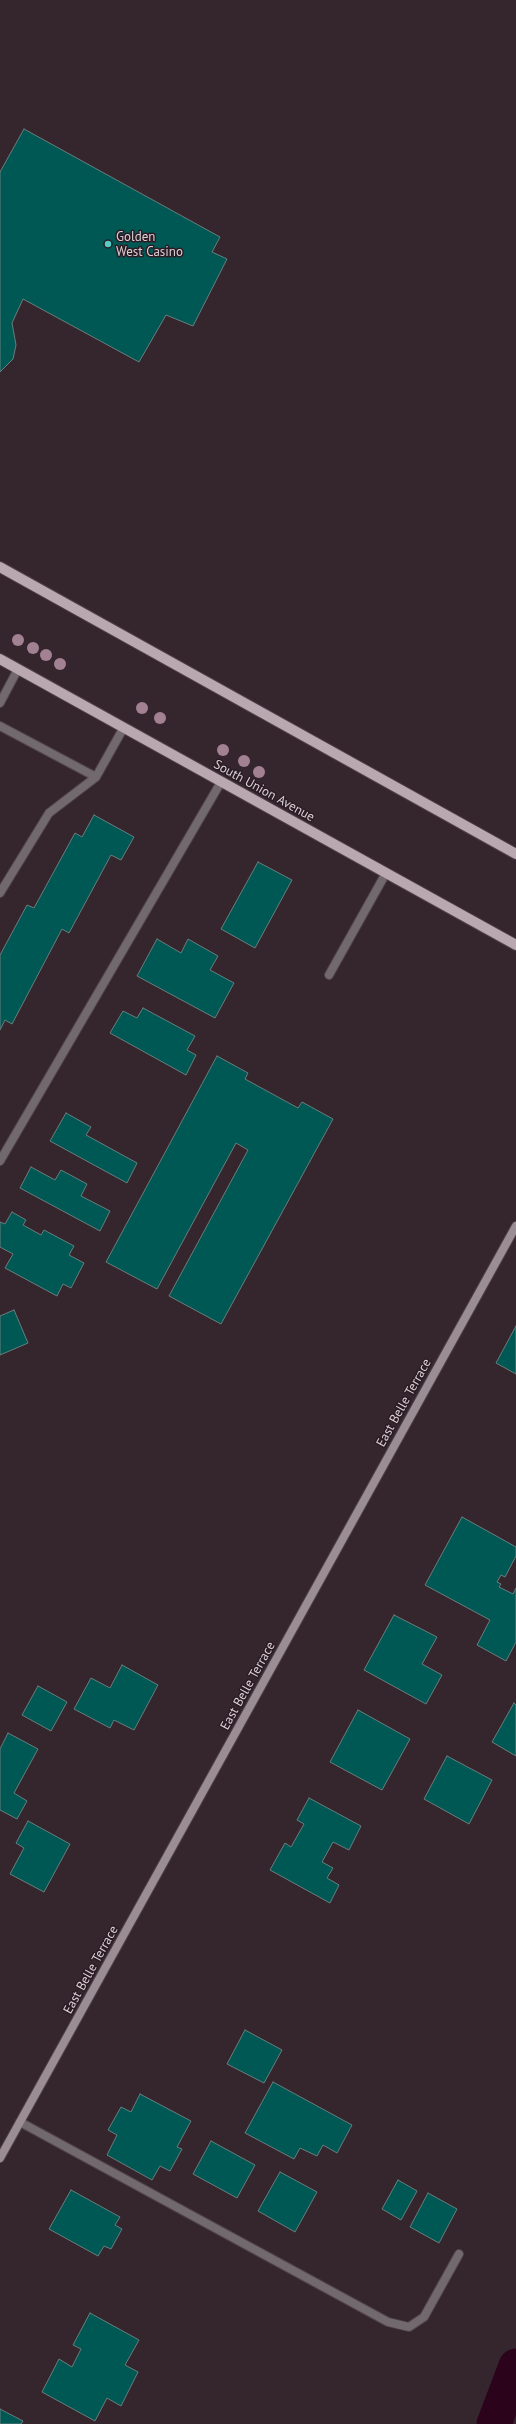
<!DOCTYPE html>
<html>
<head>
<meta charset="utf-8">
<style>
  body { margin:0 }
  canvas { display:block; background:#35262e }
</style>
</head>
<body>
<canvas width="516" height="2424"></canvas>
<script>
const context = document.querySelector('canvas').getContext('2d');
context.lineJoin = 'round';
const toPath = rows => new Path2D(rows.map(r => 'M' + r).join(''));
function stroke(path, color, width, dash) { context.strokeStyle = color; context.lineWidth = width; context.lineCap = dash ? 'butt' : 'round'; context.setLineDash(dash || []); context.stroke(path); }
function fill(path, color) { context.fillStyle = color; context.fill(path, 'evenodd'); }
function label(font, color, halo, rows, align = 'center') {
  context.font = font + ' "PT Sans",sans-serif'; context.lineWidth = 3; context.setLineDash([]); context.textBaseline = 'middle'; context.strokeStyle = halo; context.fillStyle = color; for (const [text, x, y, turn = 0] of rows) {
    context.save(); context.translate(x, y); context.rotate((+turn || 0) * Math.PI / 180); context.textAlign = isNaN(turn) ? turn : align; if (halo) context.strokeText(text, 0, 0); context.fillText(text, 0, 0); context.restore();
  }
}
const canal = toPath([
  [494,2424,516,2366]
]);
const building = toPath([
  [24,129,220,237,212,252,227,259,193,326,166,315,139,362,23,299,12,323,16,345,13,359,0,372,0,172,24,129],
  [94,815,134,837,121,860,111,855,69,933,62,929,12,1024,5,1020,0,1030,0,955,27,905,34,908,75,833,82,837,94,815],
  [258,862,292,880,255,948,221,929,258,862],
  [157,939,181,953,188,939,218,956,210,970,234,983,215,1018,137,976,157,939],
  [143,1008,195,1036,187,1050,196,1055,186,1075,110,1033,123,1011,137,1018,143,1008],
  [217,1056,248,1073,245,1079,298,1108,302,1102,333,1119,221,1324,169,1296,248,1150,236,1143,157,1289,106,1262,217,1056],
  [66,1113,91,1127,86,1135,137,1163,127,1183,50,1141,66,1113],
  [31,1167,55,1180,61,1170,87,1184,81,1196,110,1211,100,1231,20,1188,31,1167],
  [12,1212,26,1220,23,1225,41,1235,44,1230,74,1246,69,1255,84,1263,71,1288,63,1284,57,1296,5,1268,13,1254,0,1247,0,1222,5,1224,12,1212],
  [14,1310,28,1343,0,1355,0,1316,14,1310],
  [516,1326,516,1374,496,1363,516,1326],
  [462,1517,516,1547,516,1556,505,1577,501,1575,497,1582,501,1584,499,1587,513,1594,516,1588,516,1642,506,1661,477,1645,490,1620,425,1585,462,1517],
  [394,1615,437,1637,422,1664,442,1675,426,1704,364,1670,394,1615],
  [122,1665,158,1685,134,1730,114,1720,110,1728,74,1709,91,1678,110,1688,122,1665],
  [38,1686,67,1702,51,1731,22,1715,38,1686],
  [514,1703,516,1705,516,1756,492,1742,514,1703],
  [358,1710,410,1739,382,1790,330,1762,358,1710],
  [8,1733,38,1749,14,1793,27,1801,17,1819,0,1810,0,1749,8,1733],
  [447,1756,492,1780,469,1824,424,1799,447,1756],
  [309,1798,361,1826,349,1850,333,1842,322,1862,333,1868,327,1878,339,1885,330,1903,270,1870,285,1843,291,1847,304,1824,297,1820,309,1798],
  [28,1821,70,1844,44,1892,10,1874,24,1848,16,1843,28,1821],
  [245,2030,282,2050,264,2083,227,2064,245,2030],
  [273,2082,352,2125,337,2153,323,2145,317,2156,300,2148,294,2159,245,2133,273,2082],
  [140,2094,191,2121,177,2147,182,2149,170,2171,160,2166,152,2180,107,2155,117,2135,108,2130,121,2107,131,2112,140,2094],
  [211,2141,255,2165,237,2198,193,2174,211,2141],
  [280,2172,317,2192,295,2232,258,2211,280,2172],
  [398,2180,417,2191,401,2220,382,2209,398,2180],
  [71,2190,120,2217,115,2225,122,2229,111,2249,104,2246,98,2256,49,2229,71,2190],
  [428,2193,457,2209,439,2243,410,2227,428,2193],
  [90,2313,139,2340,125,2365,138,2372,121,2406,107,2398,95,2421,42,2392,59,2359,72,2367,81,2349,73,2345,90,2313],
  [0,2409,23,2421,21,2424,0,2424,0,2409]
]);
const lane = toPath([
  [0,703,18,669],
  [0,726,96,777],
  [0,893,49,813,96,777,124,727],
  [329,975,386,873],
  [0,1161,221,782],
  [20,2122,388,2322,409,2327,424,2317,459,2254]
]);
const secondary = toPath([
  [0,2158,516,1226]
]);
const primary = toPath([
  [0,567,516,854],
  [0,659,516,945]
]);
const trees = [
  [18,640],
  [33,648],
  [46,655],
  [60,664],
  [142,708],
  [160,718],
  [223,750],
  [244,761],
  [259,772]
];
const markers = [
  [108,244,4,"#54cdc7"]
];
const poiNames = [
  ["Golden",116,237],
  ["West Casino",116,252]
];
const streetNames = [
  ["South Union Avenue",264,791,29],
  ["East Belle Terrace",404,1403,-61],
  ["East Belle Terrace",248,1686,-61],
  ["East Belle Terrace",91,1970,-61]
];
stroke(canal, '#2b041c', 35);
fill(building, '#005855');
stroke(building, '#677e7c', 1);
stroke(lane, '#504149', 10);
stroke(secondary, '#504149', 10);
stroke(primary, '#504149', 12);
stroke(lane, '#72696e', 8);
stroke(secondary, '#9a8d93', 8);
stroke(primary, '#b9a8b0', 10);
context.fillStyle = '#a28192';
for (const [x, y] of trees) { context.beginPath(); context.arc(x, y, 6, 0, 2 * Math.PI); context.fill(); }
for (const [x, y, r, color] of markers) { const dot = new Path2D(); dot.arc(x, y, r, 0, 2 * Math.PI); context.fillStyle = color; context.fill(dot); stroke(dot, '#2b1c24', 1.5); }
label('13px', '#dbd0d6', '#2b1c24', poiNames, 'left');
label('13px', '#dbd0d6', '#2b1c24', streetNames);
</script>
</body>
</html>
